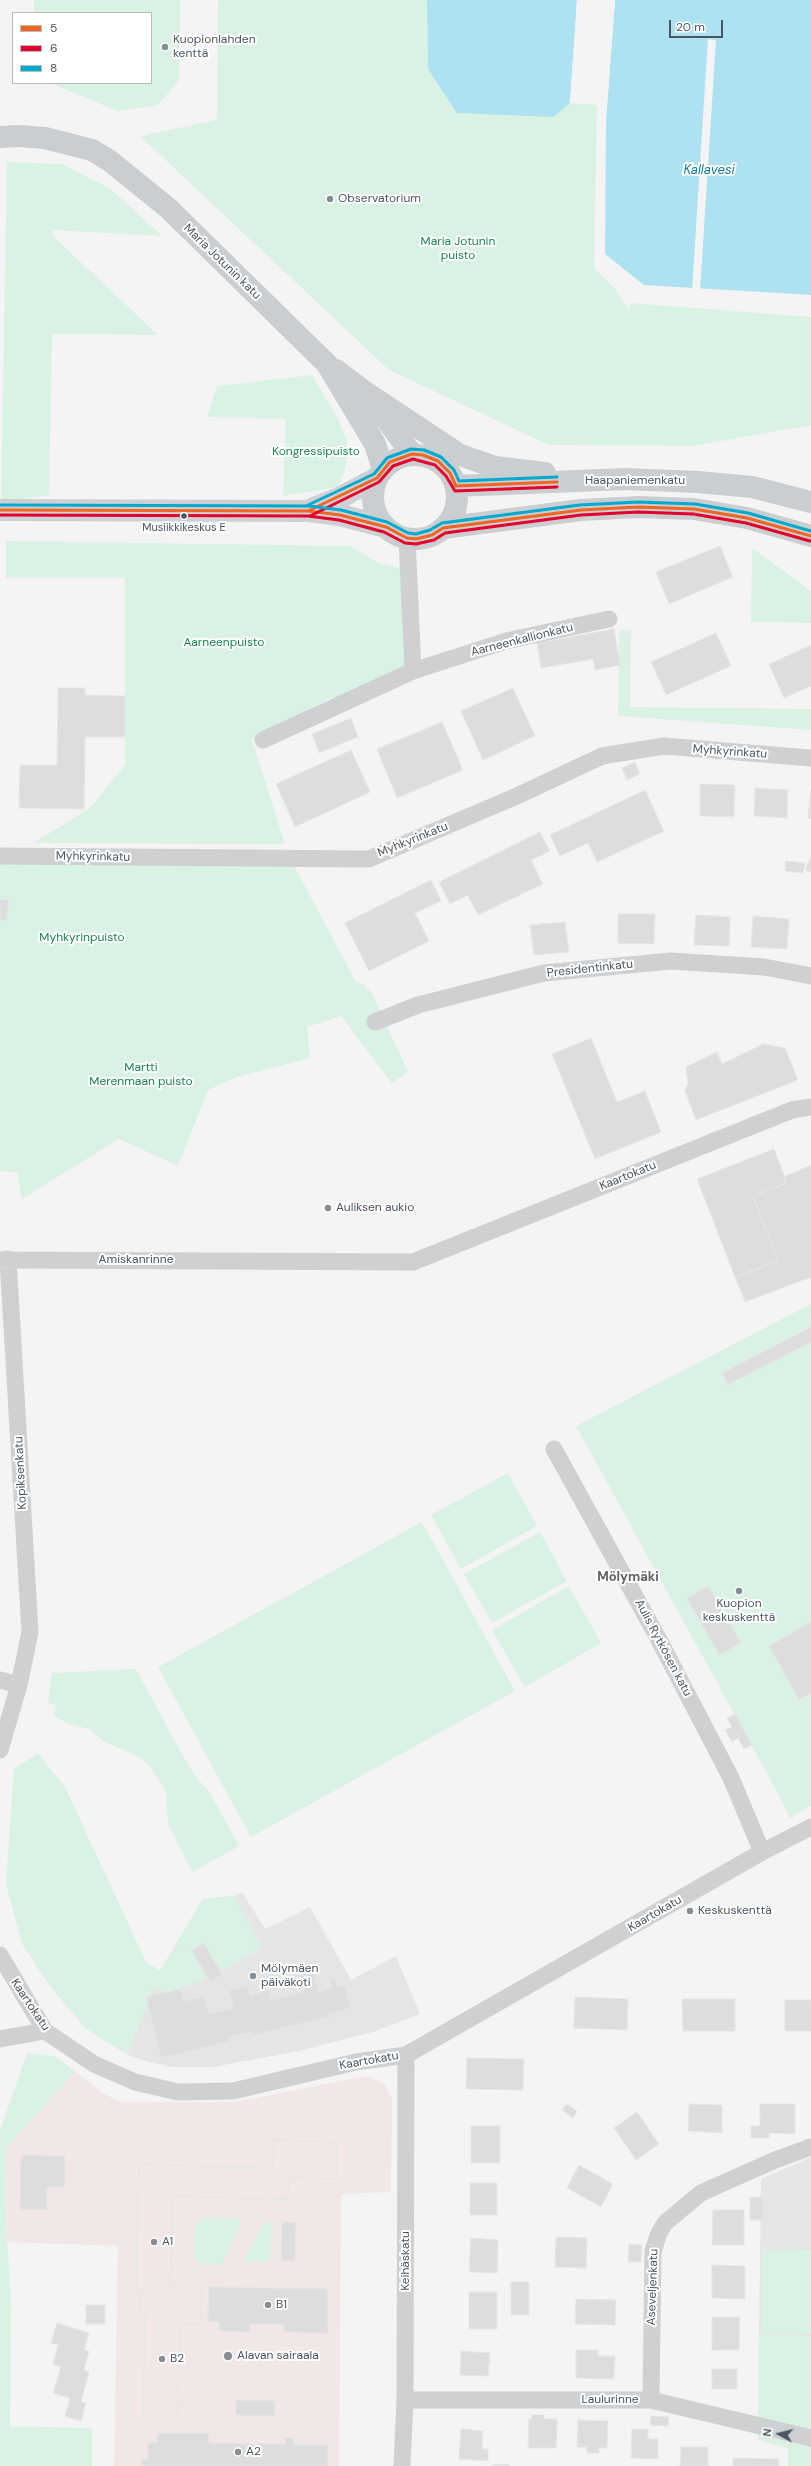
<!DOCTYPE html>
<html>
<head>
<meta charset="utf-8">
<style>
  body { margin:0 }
  #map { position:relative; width:811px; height:2466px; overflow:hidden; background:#f4f4f4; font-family:"DM Sans",sans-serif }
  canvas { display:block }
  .legend { position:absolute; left:12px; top:12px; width:140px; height:72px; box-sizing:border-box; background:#fff; border:1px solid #b7bbc0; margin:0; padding:5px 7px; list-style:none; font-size:12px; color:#4a5661 }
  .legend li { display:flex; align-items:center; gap:8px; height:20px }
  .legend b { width:20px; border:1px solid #b7bbc0 }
  .north { position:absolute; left:759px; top:2414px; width:40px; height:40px; -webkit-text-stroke:3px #fff; paint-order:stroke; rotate:277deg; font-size:11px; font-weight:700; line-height:16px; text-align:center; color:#4a5661 }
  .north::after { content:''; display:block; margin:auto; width:14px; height:18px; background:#4a5661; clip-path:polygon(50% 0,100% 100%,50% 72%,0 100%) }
  .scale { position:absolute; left:669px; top:20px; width:54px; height:18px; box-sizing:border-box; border:2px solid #4a5661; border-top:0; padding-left:5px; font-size:12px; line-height:14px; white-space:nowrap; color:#4a5661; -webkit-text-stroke:3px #fff; paint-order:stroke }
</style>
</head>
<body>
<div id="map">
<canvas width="811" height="2466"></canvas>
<ul class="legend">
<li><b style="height:5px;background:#f26522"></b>5</li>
<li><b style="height:5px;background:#e4002b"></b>6</li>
<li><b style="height:5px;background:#00a9ce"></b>8</li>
</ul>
<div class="north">N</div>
<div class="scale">20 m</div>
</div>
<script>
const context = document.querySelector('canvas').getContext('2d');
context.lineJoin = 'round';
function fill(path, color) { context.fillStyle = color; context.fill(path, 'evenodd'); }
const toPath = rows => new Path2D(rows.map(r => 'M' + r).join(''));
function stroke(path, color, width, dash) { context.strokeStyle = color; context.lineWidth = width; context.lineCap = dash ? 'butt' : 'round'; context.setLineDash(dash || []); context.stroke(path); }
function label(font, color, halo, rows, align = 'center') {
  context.font = font + ' "DM Sans",sans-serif'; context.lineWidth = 4; context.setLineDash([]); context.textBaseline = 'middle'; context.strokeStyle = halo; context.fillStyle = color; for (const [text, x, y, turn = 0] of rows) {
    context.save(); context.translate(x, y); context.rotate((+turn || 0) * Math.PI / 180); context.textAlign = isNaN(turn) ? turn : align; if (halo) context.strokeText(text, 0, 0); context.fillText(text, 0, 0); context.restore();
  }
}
const education = toPath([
  [242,1892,265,1929,310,1907,351,1980,396,1956,420,2014,373,2032,299,2051,213,2067,173,2067,149,2062,127,2055,152,1984,203,1899,234,1896],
  [811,2157,811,2336,759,2335,761,2179]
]);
const medical = toPath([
  [75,2071,104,2094,121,2102,235,2102,356,2078,370,2077,385,2085,392,2099,391,2192,341,2194,339,2466,114,2466,118,2246,7,2242,6,2148]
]);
const green = toPath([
  [34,0,180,0,179,80,158,105,117,111,53,84,51,83,151,83,151,13,34,13],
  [218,0,427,0,428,69,554,117,570,103,597,105,594,268,615,289,630,312,630,303,811,317,811,425,693,446,549,445,389,370,140,136,217,120],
  [7,162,62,164,111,189,162,236,53,230,54,237,158,335,52,334,49,495,1,503],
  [312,375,337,417,347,441,348,452,344,472,338,487,283,496,286,419,207,417,217,386],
  [6,541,350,546,377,562,393,567,409,568,413,671,348,700,333,697,252,740,285,844,33,843,89,809,125,765,125,578,6,578],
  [752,548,811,591,811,623,751,622],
  [619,630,631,630,630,707,811,709,811,730,618,716],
  [0,856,291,860,356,982,363,984,372,993,408,1072,392,1083,341,1016,307,1027,310,1058,237,1077,208,1090,178,1166,119,1139,22,1199,17,1172,0,1171],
  [811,1304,811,1806,790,1818,775,1788,576,1426],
  [508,1473,537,1526,461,1569,431,1515],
  [422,1522,515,1691,251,1837,158,1667],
  [540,1532,567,1581,492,1623,464,1574],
  [569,1586,601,1643,525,1687,492,1630],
  [136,1669,184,1758,196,1777,210,1793,239,1846,192,1872,168,1824,166,1792,150,1767,141,1758,103,1741,89,1729,69,1724,54,1716,56,1705,48,1703,52,1673],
  [38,1753,65,1787,146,1962,160,1971,203,1899,234,1896,262,1948,220,1972,204,1944,192,1950,208,1979,164,1993,154,1986,127,2055,85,2028,49,1985,22,1944,6,1884,14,1769],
  [27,2053,54,2056,75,2071,6,2148,6,2220,11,2304,10,2426,92,2428,92,2466,0,2466,0,2131],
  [202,2218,234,2218,241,2223,221,2266,199,2263,194,2257,195,2227],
  [266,2221,269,2221,272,2225,270,2258,267,2261,247,2262,244,2259],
  [762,2249,811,2250,811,2334,761,2334],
  [759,2335,811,2336,811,2466,788,2466,788,2448,758,2440]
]);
const water = toPath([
  [427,0,577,0,570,103,554,117,457,113,428,69],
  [615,0,811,0,811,295,644,285,605,254,606,121]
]);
const pier = toPath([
  [577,0,579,0,572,103,570,103],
  [613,0,615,0,607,105,605,105],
  [708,39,716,40,700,291,692,290]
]);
const building = toPath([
  [720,546,733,577,669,604,656,572,720,546],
  [614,629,620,665,595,670,593,659,541,668,537,643,614,629],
  [716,633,731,666,666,695,651,662,716,633],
  [811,645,811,686,784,698,769,664,811,645],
  [58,688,85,688,85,695,125,696,125,737,85,737,84,809,19,808,20,765,57,765,58,688],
  [513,688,535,736,483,760,461,711,513,688],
  [351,718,358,737,319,753,312,734,351,718],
  [442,722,463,770,397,798,377,749,442,722],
  [351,750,370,792,295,827,276,784,351,750],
  [635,762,640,774,627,780,622,768,635,762],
  [700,784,735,785,734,817,700,816,700,784],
  [755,788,788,790,787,818,754,816,755,788],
  [645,790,664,831,597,862,588,843,560,856,550,835,645,790],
  [811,790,811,819,808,818,811,790],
  [540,832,550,851,531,860,543,884,478,915,468,895,450,904,439,882,540,832],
  [811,857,811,872,805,870,811,857],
  [786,861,805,863,803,873,785,871,786,861],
  [431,880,441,901,415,913,429,941,369,971,345,923,431,880],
  [0,899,9,900,6,921,0,920,0,899],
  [618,914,655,914,654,944,618,943,618,914],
  [696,915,730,917,729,946,694,945,696,915],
  [753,916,789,919,787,949,751,947,753,916],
  [565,922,569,952,534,955,530,925,565,922],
  [591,1038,617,1102,645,1091,661,1132,595,1159,552,1054,591,1038],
  [763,1044,785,1048,798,1080,696,1120,685,1091,688,1083,686,1067,717,1052,722,1064,763,1044],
  [774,1149,787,1183,753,1196,778,1261,735,1277,697,1179,774,1149],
  [811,1165,811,1277,745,1302,735,1277,778,1261,753,1196,787,1183,784,1177,811,1165],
  [811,1327,811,1342,728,1385,722,1373,811,1327],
  [708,1586,741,1643,719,1655,687,1598,708,1586],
  [811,1622,811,1693,799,1700,769,1646,811,1622],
  [735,1714,752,1745,744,1749,738,1738,732,1742,725,1730,732,1727,727,1718,735,1714],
  [204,1943,222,1975,210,1982,192,1951,204,1943],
  [314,1972,318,1992,332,1988,330,1980,335,1979,337,1987,345,1985,350,2008,328,2014,329,2017,253,2035,253,2032,229,2037,230,2041,161,2058,146,1997,181,1989,184,2001,204,1996,209,2014,234,2008,229,1990,248,1986,250,1995,269,1990,271,2000,304,1992,300,1976,314,1972],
  [575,1997,628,1999,627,2030,574,2028,575,1997],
  [682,1999,735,1999,735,2031,683,2031,682,1999],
  [785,2000,811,2000,811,2031,785,2031,785,2000],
  [467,2058,524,2059,523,2090,466,2089,467,2058],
  [567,2104,577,2111,573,2118,562,2110,567,2104],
  [689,2104,722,2105,722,2133,688,2131,689,2104],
  [760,2104,795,2104,795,2134,769,2133,769,2138,751,2138,751,2126,760,2126,760,2104],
  [637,2112,659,2144,636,2160,614,2128,637,2112],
  [471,2126,500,2126,500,2163,471,2163,471,2126],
  [274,2140,337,2142,336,2179,289,2178,288,2199,173,2196,170,2286,202,2286,201,2324,180,2324,178,2393,184,2393,184,2405,178,2405,178,2418,143,2418,145,2315,139,2315,140,2291,136,2291,139,2164,273,2168,274,2140],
  [274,2140,337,2142,336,2179,289,2178,288,2199,173,2196,170,2291,136,2291,139,2164,273,2168,274,2140],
  [21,2155,65,2156,65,2187,47,2187,47,2210,20,2209,21,2155],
  [579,2165,613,2184,601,2207,567,2188,579,2165],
  [470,2183,497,2183,497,2215,470,2215,470,2183],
  [750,2197,763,2197,763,2220,750,2220,750,2197],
  [713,2210,744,2210,744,2245,712,2245,713,2210],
  [282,2222,296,2222,295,2261,281,2261,282,2222],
  [556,2237,587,2238,586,2268,555,2267,556,2237],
  [471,2238,498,2240,497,2273,469,2272,471,2238],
  [629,2244,642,2245,641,2262,628,2262,629,2244],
  [712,2265,745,2266,745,2299,712,2298,712,2265],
  [511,2282,529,2282,529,2315,511,2315,511,2282],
  [170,2286,202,2286,201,2324,180,2324,178,2393,184,2393,184,2405,178,2405,178,2418,143,2418,145,2315,139,2315,140,2291,170,2291,170,2286],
  [209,2287,328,2289,328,2333,284,2332,284,2324,250,2324,250,2332,219,2331,219,2322,208,2321,209,2287],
  [469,2292,497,2292,497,2329,469,2329,469,2292],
  [576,2299,616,2300,615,2325,575,2324,576,2299],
  [86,2305,105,2305,105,2324,86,2324,86,2305],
  [712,2317,740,2317,739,2350,712,2350,712,2317],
  [57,2323,89,2333,84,2350,89,2351,84,2370,89,2372,81,2402,86,2403,81,2421,65,2416,70,2398,53,2393,61,2367,53,2364,58,2345,51,2343,57,2323],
  [576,2350,598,2350,598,2356,615,2356,614,2379,576,2378,576,2350],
  [461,2351,490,2353,488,2376,460,2375,461,2351],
  [712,2369,737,2369,737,2389,712,2389,712,2369],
  [236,2400,275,2401,275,2416,236,2415,236,2400],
  [532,2415,544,2415,544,2419,557,2419,556,2448,528,2448,529,2418,532,2419,532,2415],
  [651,2416,669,2417,668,2426,650,2425,651,2416],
  [578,2420,608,2421,607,2448,599,2448,599,2453,587,2453,587,2447,577,2447,578,2420],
  [461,2429,483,2431,482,2449,488,2449,488,2461,459,2459,461,2429],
  [632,2429,648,2429,648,2439,658,2439,658,2459,631,2458,632,2429],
  [157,2433,209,2433,209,2443,285,2444,285,2438,294,2438,294,2445,328,2445,328,2466,142,2466,142,2459,148,2459,148,2443,157,2443,157,2433],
  [681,2447,708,2447,708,2466,680,2466,681,2447],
  [733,2458,779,2459,779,2466,733,2466,733,2458],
  [509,2464,509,2466,492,2466,492,2465,509,2464]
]);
const minor = toPath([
  [413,671,506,641,609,619],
  [263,740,413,671,407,538],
  [0,856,369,859,517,796,602,756,664,746,811,758],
  [375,1022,418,1005,544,973,671,961,764,967,811,976],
  [0,1260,413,1262,792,1110,811,1107],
  [554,1449,658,1638,731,1778,762,1852],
  [0,1680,19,1685],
  [0,1750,19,1685,30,1632,8,1259],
  [0,1955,45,2031,94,2064,135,2082,178,2092,233,2091,356,2062,406,2055,762,1852,811,1827],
  [0,2039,45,2031],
  [405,2400,651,2400,811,2438],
  [651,2400,653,2251,659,2233,665,2223,701,2193,775,2160,811,2147],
  [402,2466,405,2400,406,2055]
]);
const secondary = toPath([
  [0,510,308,511,340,515,386,527],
  [309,510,339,498,377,478]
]);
const primary = toPath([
  [0,137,18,136,45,138,92,150,110,161,168,208,327,364,375,444,383,469],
  [336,370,368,394,460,455,495,467,545,473],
  [373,402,412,454],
  '373 497a42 42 0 1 1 84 0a42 42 0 1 1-84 0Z',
  [456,486,625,479,698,482,752,487,811,502],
  [443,528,581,510,638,507,694,509,747,518,811,536]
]);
const bus1 = toPath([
  [0,510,308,511,340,515,386,527,407,538,416,539,432,535,443,528,581,510,638,507,694,509,747,518,811,536],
  [308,511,377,478,390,462,412,454,423,455,438,461,450,473,456,486,557,482]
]);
const bus2 = toPath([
  [0,515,308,516,339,520,384,532,405,543,416,544,434,540,445,533,581,515,638,512,693,514,746,523,810,541],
  [310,516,379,482,393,466,413,459,435,465,446,476,455,491,557,487]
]);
const bus3 = toPath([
  [0,505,309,506,341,510,387,522,408,533,416,534,430,530,442,523,580,505,638,502,695,504,748,513,811,531],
  [306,506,374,474,387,458,411,449,424,450,441,457,454,470,459,481,557,477]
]);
const markers = [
  [165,47,4,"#868d94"],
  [330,199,4,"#868d94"],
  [184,516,3.5,"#4a5661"],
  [328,1208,4,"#868d94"],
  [739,1591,4,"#868d94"],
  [690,1911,4,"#868d94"],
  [253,1976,4,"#868d94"],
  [154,2242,4,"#868d94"],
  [268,2305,4,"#868d94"],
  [228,2356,5,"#868d94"],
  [162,2359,4,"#868d94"],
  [238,2452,4,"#868d94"]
];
const busNames = [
  ["Musiikkikeskus E",184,528]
];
const poiNames = [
  ["Kuopionlahden",173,40],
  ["kenttä",173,54],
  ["Observatorium",338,199],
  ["Auliksen aukio",336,1208],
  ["Kuopion",739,1604,"center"],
  ["keskuskenttä",739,1618,"center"],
  ["Keskuskenttä",698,1911],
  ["Mölymäen",261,1969],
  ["päiväkoti",261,1983],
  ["A1",162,2242],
  ["B1",276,2305],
  ["Alavan sairaala",237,2356],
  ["B2",170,2359],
  ["A2",246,2452]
];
const parkNames = [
  ["Maria Jotunin",458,242],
  ["puisto",458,256],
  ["Kongressipuisto",316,452],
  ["Aarneenpuisto",224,643],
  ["Myhkyrinpuisto",82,938],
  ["Martti",141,1068],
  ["Merenmaan puisto",141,1082]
];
const streetNames = [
  ["Maria Jotunin katu",222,262,44],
  ["Haapaniemenkatu",635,481],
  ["Aarneenkallionkatu",522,640,-14],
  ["Myhkyrinkatu",730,752,4],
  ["Myhkyrinkatu",413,840,-22],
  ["Myhkyrinkatu",93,857,1],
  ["Presidentinkatu",590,969,-6],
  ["Kaartokatu",628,1176,-22],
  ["Amiskanrinne",136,1260],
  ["Kopiksenkatu",21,1473,-93],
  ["Aulis Rytkösen katu",663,1648,62],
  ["Kaartokatu",655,1914,-30],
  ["Kaartokatu",30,2005,56],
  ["Kaartokatu",369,2061,-10],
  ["Keihäskatu",406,2261,-90],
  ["Aseveljenkatu",653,2287,-88],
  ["Laulurinne",610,2400]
];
const waterNames = [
  ["Kallavesi",709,171]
];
const neighbourhoodNames = [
  ["Mölymäki",628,1578]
];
fill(education, '#e6e5e6');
fill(medical, '#f1e7e6');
fill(green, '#d9f2e3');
fill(water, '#aee2f0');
fill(pier, '#f4f4f4');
fill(building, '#ddddde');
stroke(building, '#e5e6e7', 1);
stroke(minor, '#ced0d2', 17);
stroke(secondary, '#ced0d4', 22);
stroke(primary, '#caced1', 22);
stroke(bus1, '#f26522', 3);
stroke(bus2, '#e4002b', 3);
stroke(bus3, '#00a9ce', 3);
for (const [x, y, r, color] of markers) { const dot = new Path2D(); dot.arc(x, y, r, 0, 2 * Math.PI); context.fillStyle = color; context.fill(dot); stroke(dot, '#fff', 1.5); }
label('11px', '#4a5661', '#fff', busNames);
label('12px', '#4a5661', '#fff', poiNames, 'left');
label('12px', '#17864f', '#fff', parkNames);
label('12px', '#4a5661', '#fff', streetNames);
label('italic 13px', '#0c7c9b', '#fff', waterNames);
label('bold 13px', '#5f6368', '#fff', neighbourhoodNames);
</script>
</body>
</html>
